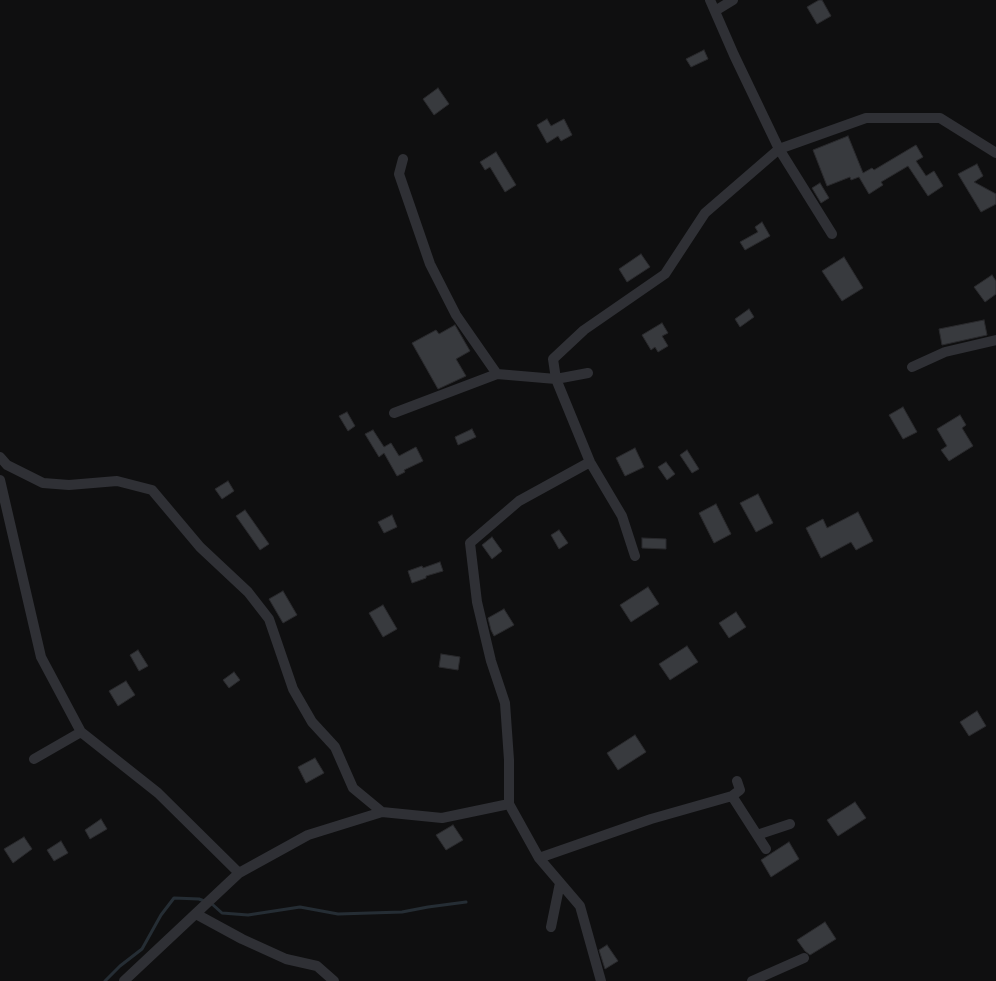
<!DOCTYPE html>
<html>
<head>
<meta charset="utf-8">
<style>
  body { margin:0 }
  canvas { display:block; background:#0f0f10 }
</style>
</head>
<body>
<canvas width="996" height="981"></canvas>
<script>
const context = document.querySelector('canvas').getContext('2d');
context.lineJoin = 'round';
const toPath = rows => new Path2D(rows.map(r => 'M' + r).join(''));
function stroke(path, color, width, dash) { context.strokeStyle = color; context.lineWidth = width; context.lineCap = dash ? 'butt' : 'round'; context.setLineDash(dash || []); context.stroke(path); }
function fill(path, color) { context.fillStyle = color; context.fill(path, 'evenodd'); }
const stream = toPath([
  [105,981,120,966,142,949,161,915,174,898,199,899,212,904,222,913,248,915,300,907,338,914,402,912,428,907,466,902]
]);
const building = toPath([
  [819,0,822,0,831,16,817,24,807,7,819,0],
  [704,50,708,59,691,67,686,59,704,50],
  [438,88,449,104,434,115,423,99,438,88],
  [547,119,551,126,564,119,572,135,561,141,558,136,547,143,537,125,547,119],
  [848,136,863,173,872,168,874,170,916,145,923,157,916,161,926,176,934,171,943,186,928,196,908,166,881,182,883,185,869,194,859,177,851,180,850,177,827,186,813,150,848,136],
  [496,152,516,185,505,192,490,167,485,170,480,162,496,152],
  [977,164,983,176,974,182,996,194,996,204,981,212,958,174,977,164],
  [820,183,829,198,821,203,812,188,820,183],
  [762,222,770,236,745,250,740,242,758,232,755,227,762,222],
  [641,254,650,267,627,282,619,269,641,254],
  [844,257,863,288,842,301,822,271,844,257],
  [992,275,996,281,996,294,985,302,974,287,992,275],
  [749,309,754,317,740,327,735,319,749,309],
  [984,320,987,335,942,345,939,329,984,320],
  [662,323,668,333,662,336,668,346,658,352,655,347,651,350,642,335,662,323],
  [455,325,470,351,456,359,466,376,438,389,412,343,436,330,439,334,455,325],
  [903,407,917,432,903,439,889,415,903,407],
  [347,412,355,426,348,431,339,416,347,412],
  [960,415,966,425,962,428,973,446,949,461,941,450,947,446,937,429,960,415],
  [472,429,476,437,458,445,455,437,472,429],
  [373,430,384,447,391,443,399,456,416,447,423,461,404,470,405,472,397,476,384,453,379,457,365,434,373,430],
  [635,448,644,467,625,476,616,458,635,448],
  [687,450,699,469,692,473,680,455,687,450],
  [666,462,675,474,667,480,658,467,666,462],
  [228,481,234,491,222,499,215,489,228,481],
  [758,494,773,523,756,532,740,503,758,494],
  [716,504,731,534,714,543,699,513,716,504],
  [245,510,269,544,260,550,236,516,245,510],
  [858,512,873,541,856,550,851,542,821,558,806,528,823,519,827,528,858,512],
  [392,515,397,527,384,533,378,522,392,515],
  [559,530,568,543,559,549,551,535,559,530],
  [492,537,502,551,492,559,482,545,492,537],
  [642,538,666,539,666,549,642,548,642,538],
  [440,562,443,571,426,576,426,578,412,583,408,571,422,566,423,568,440,562],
  [648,587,659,604,631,622,620,605,648,587],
  [283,591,297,615,283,623,269,599,283,591],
  [383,605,397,629,383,637,369,613,383,605],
  [504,609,514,625,494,636,491,630,488,618,504,609],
  [736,612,746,627,729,638,719,623,736,612],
  [687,646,698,662,670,680,659,664,687,646],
  [138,650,148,666,139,671,130,655,138,650],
  [441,654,460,657,458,670,439,667,441,654],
  [234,672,240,680,229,688,223,680,234,672],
  [126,681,135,695,118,706,109,691,126,681],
  [977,711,986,726,969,736,960,722,977,711],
  [635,735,646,752,618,770,607,753,635,735],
  [315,758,324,773,306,783,298,767,315,758],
  [855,802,866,818,838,836,827,820,855,802],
  [101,819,107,829,90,839,85,830,101,819],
  [453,825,463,840,446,850,436,835,453,825],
  [24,837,32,849,13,863,4,849,24,837],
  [61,841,68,853,54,861,47,850,61,841],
  [789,842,799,859,771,877,761,860,789,842],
  [825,922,836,939,810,955,805,951,797,940,825,922],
  [607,945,618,961,605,969,599,950,607,945]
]);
const minor = toPath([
  [710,0,734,55,779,149,866,118,940,118,996,153],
  [715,11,733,0],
  [912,367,945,352,996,340],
  [497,374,556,379,588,373],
  [394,413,497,374,456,315,430,264,399,174,403,159],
  [0,457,7,465,43,483,69,485,117,481,152,490,200,547,248,592,269,619,293,689,312,722,335,747,353,788,382,812],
  [590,462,519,501,470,543,477,602,491,661,505,703,509,760,509,804,539,858,580,906,601,981],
  [0,480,41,657,81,732,158,793,239,873,308,835,382,812,442,818,509,804],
  [635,556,622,516,590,462,556,379,553,359,584,330,665,274,705,213,779,149,832,234],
  [34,759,81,732],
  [732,796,740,790,737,781],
  [757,835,790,824],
  [539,858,651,819,732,796,766,849],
  [196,914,242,939,286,959,317,966,334,981],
  [551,927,560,883],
  [124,981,239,873],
  [752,981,804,958]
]);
stroke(stream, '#252d34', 3);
fill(building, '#383a3e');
stroke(building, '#29292c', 1);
stroke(minor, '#2f3035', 10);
</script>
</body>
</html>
